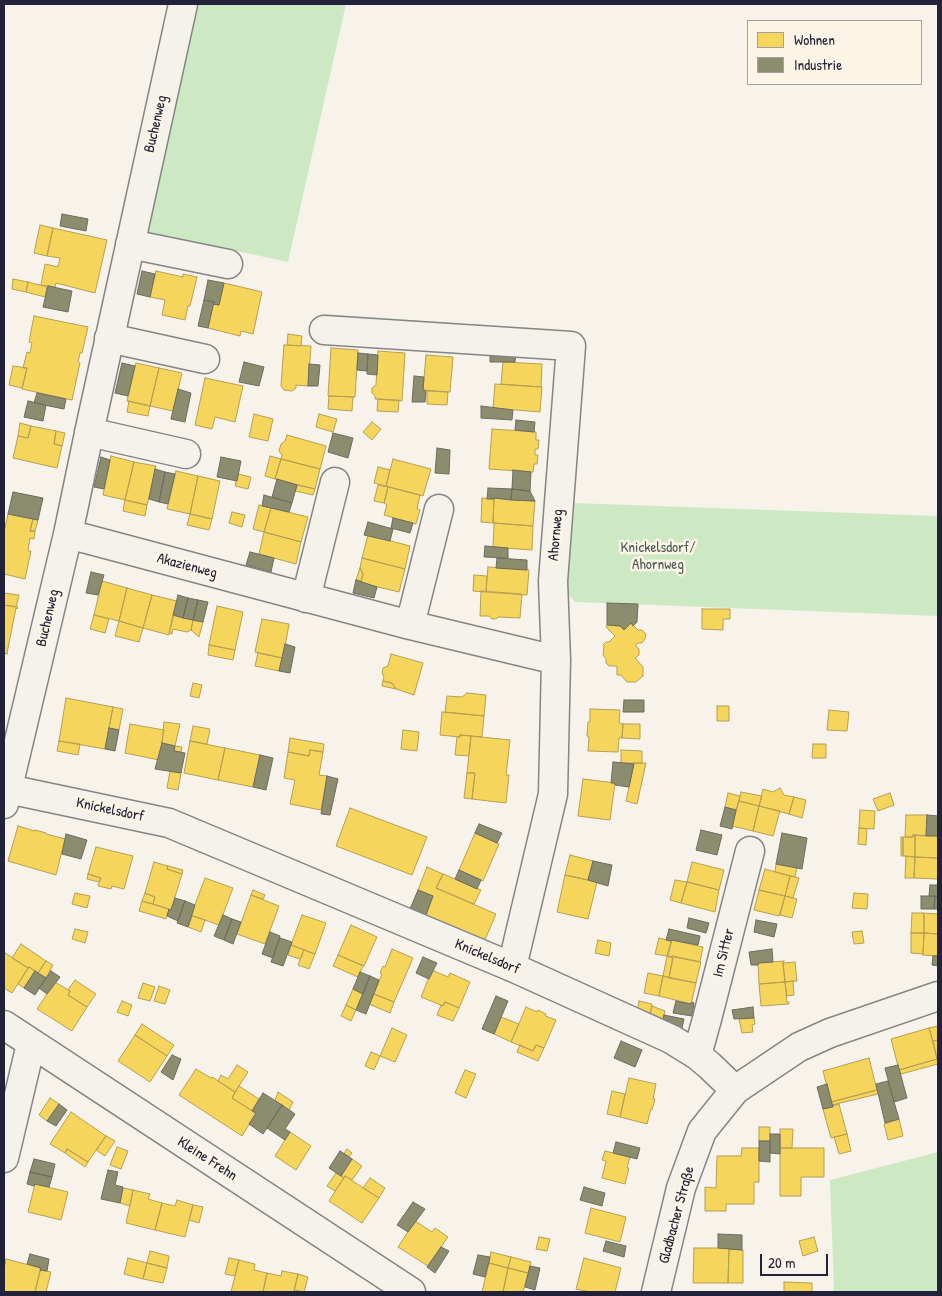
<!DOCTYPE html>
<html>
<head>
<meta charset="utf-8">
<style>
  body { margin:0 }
  #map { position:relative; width:942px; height:1296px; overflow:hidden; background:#f7f3ea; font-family:"Patrick Hand",sans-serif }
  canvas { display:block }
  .frame { position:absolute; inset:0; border:5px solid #22223b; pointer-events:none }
  .legend { position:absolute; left:747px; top:20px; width:175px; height:65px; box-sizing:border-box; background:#fcf5e5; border:1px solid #a5a1a1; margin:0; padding:6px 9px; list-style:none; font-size:15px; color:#22223b }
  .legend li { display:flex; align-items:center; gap:10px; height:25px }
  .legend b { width:25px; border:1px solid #a5a1a1 }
  .scale { position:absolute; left:760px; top:1254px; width:68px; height:22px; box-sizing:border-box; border:2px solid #22223b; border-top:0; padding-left:6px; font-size:15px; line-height:18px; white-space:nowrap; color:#22223b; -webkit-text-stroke:4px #fcf5e5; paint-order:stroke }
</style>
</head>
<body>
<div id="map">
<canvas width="942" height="1296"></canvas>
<div class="frame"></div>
<ul class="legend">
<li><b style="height:14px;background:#f6d55c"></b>Wohnen</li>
<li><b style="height:14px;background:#8c8c6e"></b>Industrie</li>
</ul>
<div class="scale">20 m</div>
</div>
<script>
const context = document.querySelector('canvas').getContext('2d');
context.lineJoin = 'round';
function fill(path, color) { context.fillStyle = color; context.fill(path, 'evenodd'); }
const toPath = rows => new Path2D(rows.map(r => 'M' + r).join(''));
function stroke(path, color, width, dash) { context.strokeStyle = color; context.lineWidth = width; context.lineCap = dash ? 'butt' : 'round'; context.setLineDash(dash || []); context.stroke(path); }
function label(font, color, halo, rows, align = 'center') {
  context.font = font + ' "Patrick Hand",sans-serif'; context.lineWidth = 5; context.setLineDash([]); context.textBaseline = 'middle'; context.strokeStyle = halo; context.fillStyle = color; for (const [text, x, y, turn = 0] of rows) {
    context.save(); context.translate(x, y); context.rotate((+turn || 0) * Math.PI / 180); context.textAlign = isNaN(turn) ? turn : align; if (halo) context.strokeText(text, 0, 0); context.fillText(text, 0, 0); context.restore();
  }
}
const green = toPath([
  [193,4,346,4,288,262,237,251,234,261,150,242,143,230],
  [323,314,560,330,549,339,322,323],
  [574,503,938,516,938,616,575,602,567,593],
  [938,1152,938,1292,834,1292,830,1180]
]);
const homes = toPath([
  [40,225,53,228,47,256,34,253,40,225],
  [53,228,107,240,95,293,56,283,55,287,41,285,45,264,58,267,60,258,47,256,53,228],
  [156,271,183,277,183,274,197,277,190,306,188,306,185,320,162,315,165,300,150,297,156,271],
  [13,279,28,282,26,292,12,289,13,279],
  [28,282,47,287,45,297,26,292,28,282],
  [224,283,262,292,253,334,241,331,240,336,208,328,213,304,219,305,224,283],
  [34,316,88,327,82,353,80,353,78,362,80,363,72,400,22,389,27,368,23,368,27,352,30,353,32,343,29,342,34,316],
  [288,334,302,336,301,346,287,345,288,334],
  [284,345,311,346,308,386,296,385,296,388,292,391,284,390,281,386,284,345],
  [331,348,358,350,355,397,328,396,331,348],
  [378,351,405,353,402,401,375,399,375,396,372,393,372,388,376,385,378,351],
  [426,355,453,357,450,392,423,390,426,355],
  [503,362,542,364,541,387,501,384,503,362],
  [136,363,159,368,150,406,127,401,136,363],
  [13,366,27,368,22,388,9,385,13,366],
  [159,368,182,373,173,411,150,406,159,368],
  [205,378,243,386,235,422,215,417,212,429,195,425,205,378],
  [495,384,542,387,540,412,493,408,495,384],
  [427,391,448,392,447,405,427,404,427,391],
  [329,396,353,397,352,411,328,409,329,396],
  [378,399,399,400,398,412,377,411,378,399],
  [129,401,150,406,148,416,127,412,129,401],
  [254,414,273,419,268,441,249,437,254,414],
  [319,414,337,419,333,432,316,427,319,414],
  [372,422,381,429,372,440,363,432,372,422],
  [20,423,31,426,28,438,18,436,20,423],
  [31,426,56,431,54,444,62,446,57,468,13,458,18,436,28,438,31,426],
  [492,429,536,432,536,440,539,440,538,449,535,449,535,455,538,455,537,464,534,464,533,472,489,469,492,429],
  [56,431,65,433,62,446,54,444,56,431],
  [287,435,326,446,320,469,281,459,282,455,279,451,281,444,285,441,287,435],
  [111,456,134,462,125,500,103,495,111,456],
  [270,456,281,459,275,479,265,476,270,456],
  [281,459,320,469,315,489,275,479,281,459],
  [393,459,431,469,423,496,386,486,393,459],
  [134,462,156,466,147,505,125,500,134,462],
  [378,467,390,470,386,486,374,483,378,467],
  [176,471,198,476,190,514,167,509,176,471],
  [238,474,251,477,248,489,235,486,238,474],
  [198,476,220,481,212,519,190,514,198,476],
  [297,485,315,489,313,495,295,491,297,485],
  [378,485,388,487,384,503,374,501,378,485],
  [388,487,420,495,417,509,420,510,416,524,384,515,387,505,384,503,388,487],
  [482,498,494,499,493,523,481,522,482,498],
  [494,498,535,501,533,526,493,523,494,498],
  [125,500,147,505,145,516,123,511,125,500],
  [259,505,271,508,264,532,253,529,259,505],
  [271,508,308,517,301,542,264,532,271,508],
  [232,512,245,515,242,527,229,523,232,512],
  [8,514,33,519,30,531,35,531,34,539,30,538,28,551,31,551,25,579,4,574,4,532,8,514],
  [190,514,212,519,209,530,187,525,190,514],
  [33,519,38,520,35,531,30,531,33,519],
  [494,523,533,526,532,550,493,547,494,523],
  [264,532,301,542,296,564,259,554,264,532],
  [368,535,410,546,405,569,362,558,368,535],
  [362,558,405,569,399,592,361,583,363,574,360,568,362,558],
  [488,567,529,570,527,595,486,592,488,567],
  [360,568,363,574,361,581,356,580,360,568],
  [474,575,487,576,486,592,473,591,474,575],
  [102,581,127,588,119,621,94,615,102,581],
  [127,588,152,595,143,628,119,621,127,588],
  [481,591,522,594,520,618,499,617,496,619,492,619,489,616,480,616,481,591],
  [4,593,19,595,16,607,4,605,4,593],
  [152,595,177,601,169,635,143,628,152,595],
  [4,605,18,607,17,609,16,608,7,653,8,654,4,653,4,605],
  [217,606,243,612,235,650,209,645,217,606],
  [702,609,730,609,730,619,723,619,723,630,702,629,702,609],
  [94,615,109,619,105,633,90,629,94,615],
  [173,615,193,620,191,630,187,632,173,629,172,634,169,633,173,615],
  [262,619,289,624,283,658,255,652,262,619],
  [193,620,203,622,199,637,191,630,193,620],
  [119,621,143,628,139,642,115,636,119,621],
  [631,623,638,630,642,630,646,634,645,639,642,643,638,643,635,645,639,649,639,655,635,658,643,667,643,676,636,682,627,682,621,675,617,675,617,666,609,666,606,663,606,659,603,655,604,647,603,645,606,642,609,642,615,636,606,627,607,625,620,626,624,630,631,623],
  [209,645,235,650,233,660,208,655,209,645],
  [258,653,282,658,279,671,255,666,258,653],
  [391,654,423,663,414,695,396,689,392,683,383,681,384,677,382,673,383,668,388,666,391,654],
  [383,681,392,683,396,689,382,686,383,681],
  [193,683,202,685,199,698,190,696,193,683],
  [467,693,486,695,484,716,445,712,447,696,462,697,467,693],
  [66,698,113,707,105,749,59,741,66,698],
  [717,706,729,706,729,721,717,721,717,706],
  [113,707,123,709,119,730,109,728,113,707],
  [590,709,620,710,619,723,623,724,622,738,619,738,618,752,588,751,589,737,587,736,588,722,590,722,590,709],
  [829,710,849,712,847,731,827,730,829,710],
  [442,712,484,716,482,737,460,735,460,737,440,735,442,712],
  [164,722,180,724,175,746,162,743,164,722],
  [130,724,164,730,159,760,125,753,130,724],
  [623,724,640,724,640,739,622,738,623,724],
  [193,726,210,729,207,744,190,741,193,726],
  [403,730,419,732,417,751,401,749,403,730],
  [460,735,471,736,469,756,455,755,457,737,460,737,460,735],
  [471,736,510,740,506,775,509,775,506,803,472,799,475,773,467,773,471,736],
  [290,738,324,744,323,752,310,750,309,756,288,752,290,738],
  [59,741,80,744,78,755,57,751,59,741],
  [190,741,225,748,218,780,184,773,190,741],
  [813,744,826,744,826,758,812,758,813,744],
  [175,746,182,747,181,752,174,751,175,746],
  [225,748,260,755,253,787,218,780,225,748],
  [310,750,323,752,319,775,327,776,321,810,290,804,295,780,284,778,288,752,309,756,310,750],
  [621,750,642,751,642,763,621,763,621,750],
  [634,763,646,763,637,804,626,801,634,763],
  [170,771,181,773,178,790,167,788,170,771],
  [467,773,475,773,472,799,464,798,467,773],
  [583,779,615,783,610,820,578,816,583,779],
  [780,788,784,795,794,797,789,814,759,806,763,789,773,792,780,788],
  [741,792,762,796,759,806,739,801,741,792],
  [728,793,740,796,736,810,725,807,728,793],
  [890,793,894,805,878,811,873,799,890,793],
  [794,797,806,800,802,818,789,814,794,797],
  [739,801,759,806,753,831,732,826,739,801],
  [759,806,780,811,773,836,753,831,759,806],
  [350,808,427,837,412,875,336,846,350,808],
  [860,810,875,811,874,829,859,828,860,810],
  [906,815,927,815,926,836,913,835,913,837,905,837,906,815],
  [18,826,35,831,35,830,46,833,46,834,65,839,56,875,8,861,18,826],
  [859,828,867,829,866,845,858,844,859,828],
  [475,833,499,844,483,881,459,870,475,833],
  [913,835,915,835,915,857,903,856,903,837,913,837,913,835],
  [915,835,938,836,938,858,915,857,915,835],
  [901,837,903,837,903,856,901,856,901,837],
  [96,847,133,856,124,889,112,886,111,889,98,886,101,878,88,874,96,847],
  [570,855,593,861,588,880,565,875,570,855],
  [906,856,915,857,914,878,905,878,906,856],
  [915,857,938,858,938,879,914,878,915,857],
  [154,862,168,866,167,869,182,874,171,910,153,904,155,897,145,893,154,862],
  [692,862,724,870,719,890,687,882,692,862],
  [776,864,797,867,795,877,775,872,776,864],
  [168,866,183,870,182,874,167,869,168,866],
  [427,867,443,874,436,888,496,914,484,942,425,917,433,896,418,890,427,867],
  [765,869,790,876,785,896,759,890,765,869],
  [88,874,101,878,99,882,87,879,88,874],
  [443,874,481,890,474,904,436,888,443,874],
  [565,875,597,882,588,919,557,912,565,875],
  [790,876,799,878,793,898,785,896,790,876],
  [205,878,233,888,219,925,191,915,205,878],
  [675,880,687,882,681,903,670,900,675,880],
  [687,882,719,890,715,912,681,903,687,882],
  [253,890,265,895,263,899,251,895,253,890],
  [759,890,785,896,779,916,754,910,759,890],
  [75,893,90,896,87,908,72,904,75,893],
  [145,893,155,897,153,904,142,901,145,893],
  [854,893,868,894,867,909,852,908,854,893],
  [251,895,279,906,265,944,237,934,251,895],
  [785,896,797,899,792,918,780,915,785,896],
  [142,901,169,909,166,919,139,911,142,901],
  [912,913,923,913,924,915,924,933,911,933,912,913],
  [923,913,938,914,938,934,924,933,924,915,923,913],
  [302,915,326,923,315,954,291,945,302,915],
  [192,916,205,920,201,932,188,927,192,916],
  [351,925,377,937,364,966,338,955,351,925],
  [75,929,88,932,85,943,72,939,75,929],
  [862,931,864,943,854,944,852,932,862,931],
  [911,933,924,933,923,954,911,953,911,933],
  [924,933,938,934,938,956,922,955,923,954,924,933],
  [659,938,671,941,667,956,655,954,659,938],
  [598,940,611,943,609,956,595,953,598,940],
  [672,940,703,947,700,962,668,956,672,940],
  [21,944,46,961,38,973,29,967,28,968,12,958,21,944],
  [291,945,304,950,300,959,288,955,291,945],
  [392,949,413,958,394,1002,374,994,382,974,380,973,383,966,385,967,392,949],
  [304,950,315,954,309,969,298,965,304,950],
  [4,952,28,968,12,993,4,988,4,952],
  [338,955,363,966,358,977,333,966,338,955],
  [667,956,673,958,669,978,663,976,667,956],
  [673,956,701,962,696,983,669,978,673,956],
  [46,961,53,965,46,978,38,973,46,961],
  [784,961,783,963,785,982,759,984,758,963,784,961],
  [795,962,797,981,785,982,783,963,795,962],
  [29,967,35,971,24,988,18,984,29,967],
  [432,970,448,977,450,973,470,982,459,1008,445,1002,443,1006,421,997,432,970],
  [648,973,663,976,659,996,644,993,648,973],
  [663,976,696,983,691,1004,659,996,663,976],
  [75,980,96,994,87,1007,68,995,70,991,68,990,75,980],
  [793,981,794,995,787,996,785,982,793,981],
  [55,982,70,991,68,995,87,1007,72,1031,37,1009,55,982],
  [785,982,787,1002,789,1002,789,1004,761,1006,759,984,785,982],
  [143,983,155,987,150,1001,138,998,143,983],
  [159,986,170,990,165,1004,154,1001,159,986],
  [353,989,363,994,356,1010,346,1005,353,989],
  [374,994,394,1002,390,1013,369,1004,374,994],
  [122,1001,132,1005,128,1016,117,1012,122,1001],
  [639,1001,652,1004,650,1015,637,1012,639,1001],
  [445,1002,459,1008,453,1021,437,1015,441,1005,443,1006,445,1002],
  [346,1005,356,1010,351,1021,341,1016,346,1005],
  [652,1006,665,1011,662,1023,649,1018,652,1006],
  [526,1007,537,1012,538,1010,546,1014,545,1016,556,1020,544,1048,536,1045,533,1051,511,1042,526,1007],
  [501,1017,519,1024,511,1042,494,1034,501,1017],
  [754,1018,755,1024,752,1025,753,1032,742,1033,739,1019,754,1018],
  [142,1024,174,1045,167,1056,135,1035,142,1024],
  [938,1026,938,1040,933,1041,929,1028,938,1026],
  [392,1028,407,1035,395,1062,380,1056,392,1028],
  [929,1028,937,1059,899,1070,891,1039,929,1028],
  [135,1035,167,1056,150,1082,118,1061,135,1035],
  [938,1040,938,1062,933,1041,938,1040],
  [520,1045,533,1051,536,1045,544,1048,538,1061,517,1052,520,1045],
  [371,1052,380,1056,374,1070,365,1066,371,1052],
  [869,1058,877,1090,831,1102,823,1071,869,1058],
  [937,1059,938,1064,901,1074,899,1070,937,1059],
  [237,1065,248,1072,235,1092,218,1081,221,1075,228,1079,237,1065],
  [196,1069,211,1078,212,1077,235,1092,232,1098,256,1113,242,1136,179,1095,196,1069],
  [465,1070,476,1074,466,1098,455,1093,465,1070],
  [629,1078,656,1084,653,1099,655,1099,652,1110,651,1109,647,1124,620,1117,629,1078],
  [239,1086,259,1099,252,1111,232,1098,239,1086],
  [877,1090,878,1094,832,1105,831,1102,877,1090],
  [612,1091,625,1094,620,1117,607,1114,612,1091],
  [278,1092,293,1102,289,1110,275,1101,278,1092],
  [50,1098,59,1104,47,1121,39,1115,50,1098],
  [839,1104,847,1134,831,1138,823,1109,839,1104],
  [71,1112,106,1136,88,1162,67,1149,65,1153,50,1144,71,1112],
  [899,1119,903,1136,888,1140,884,1124,899,1119],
  [759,1127,770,1127,770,1141,759,1141,759,1127],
  [780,1129,793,1129,792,1148,780,1148,780,1129],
  [290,1132,311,1146,296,1170,275,1156,290,1132],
  [847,1134,851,1151,839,1154,834,1137,847,1134],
  [106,1136,115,1141,105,1156,96,1150,106,1136],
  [117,1147,128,1151,121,1169,110,1165,117,1147],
  [742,1148,759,1148,759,1182,754,1182,754,1204,726,1204,726,1211,705,1211,705,1187,716,1188,717,1156,741,1156,742,1148],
  [780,1148,824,1148,824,1177,801,1177,801,1196,780,1196,780,1148],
  [67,1149,88,1162,85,1167,65,1153,67,1149],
  [347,1149,352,1153,349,1157,344,1153,347,1149],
  [605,1151,630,1157,627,1168,629,1168,625,1184,602,1178,606,1161,602,1160,605,1151],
  [352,1159,362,1166,352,1180,345,1176,344,1178,341,1176,352,1159],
  [336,1173,344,1178,335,1191,327,1186,336,1173],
  [345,1176,379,1198,362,1223,329,1201,345,1176],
  [370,1178,385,1188,379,1198,363,1188,370,1178],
  [35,1184,68,1192,61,1220,28,1212,35,1184],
  [123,1188,133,1190,130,1206,120,1203,123,1188],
  [133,1190,150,1194,148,1199,162,1203,155,1230,126,1223,133,1190],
  [177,1200,193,1205,185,1237,155,1230,162,1203,175,1206,177,1200],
  [193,1205,203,1207,199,1223,189,1220,193,1205],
  [591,1208,626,1217,620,1242,585,1233,591,1208],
  [415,1221,432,1232,435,1228,448,1237,428,1266,398,1247,415,1221],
  [539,1237,550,1239,547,1251,536,1249,539,1237],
  [814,1237,818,1251,803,1256,799,1241,814,1237],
  [694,1248,729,1248,728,1283,693,1283,694,1248],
  [729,1249,743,1250,743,1283,728,1283,729,1249],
  [150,1251,169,1256,167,1268,147,1263,150,1251],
  [491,1252,511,1257,508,1268,489,1263,491,1252],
  [511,1257,531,1262,528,1273,508,1268,511,1257],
  [128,1258,147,1263,143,1279,124,1274,128,1258],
  [229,1258,239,1260,235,1276,225,1274,229,1258],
  [584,1258,621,1268,615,1292,590,1292,576,1289,584,1258],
  [6,1259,41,1268,35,1292,4,1292,4,1269,6,1259],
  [239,1260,255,1264,254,1270,267,1273,263,1292,231,1292,239,1260],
  [147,1263,167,1268,163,1283,143,1279,147,1263],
  [489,1263,508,1268,503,1292,482,1292,489,1263],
  [508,1268,528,1273,523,1292,503,1292,508,1268],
  [40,1270,51,1272,46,1292,35,1292,40,1270],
  [282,1271,298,1274,294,1292,263,1292,267,1273,281,1276,282,1271],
  [298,1274,308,1277,304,1292,294,1290,298,1274],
  [784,1282,812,1283,812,1292,784,1292,784,1282]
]);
const industry = toPath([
  [62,214,88,219,86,231,60,226,62,214],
  [142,271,155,274,150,297,137,294,142,271],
  [208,280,224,283,219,305,213,304,214,302,204,300,208,280],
  [48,286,72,291,68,312,43,307,48,286],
  [204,300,214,302,208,328,198,326,204,300],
  [490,350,516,351,515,362,490,362,490,350],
  [358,353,368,354,367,371,357,370,358,353],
  [368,354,378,355,377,375,367,374,368,354],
  [244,362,264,367,259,386,239,382,244,362],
  [122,363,135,366,128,396,115,393,122,363],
  [309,364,320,365,318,386,308,386,309,364],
  [414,376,424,377,423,390,426,391,425,402,412,402,414,376],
  [178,389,191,393,185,422,171,419,178,389],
  [37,393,66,399,64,409,34,403,37,393],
  [28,401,46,405,43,421,24,417,28,401],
  [481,406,513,410,512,420,481,418,481,406],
  [516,420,535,422,534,432,515,430,516,420],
  [333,433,353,438,348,458,328,452,333,433],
  [437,448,450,450,449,474,435,473,437,448],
  [101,457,110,460,104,489,94,487,101,457],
  [221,457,241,461,237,481,217,477,221,457],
  [155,469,165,472,159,502,149,499,155,469],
  [513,470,531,472,530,491,512,489,513,470],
  [165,472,175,474,168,504,159,502,165,472],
  [277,479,297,485,292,503,272,497,277,479],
  [488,488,512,489,511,500,494,498,494,499,487,499,488,488],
  [512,489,530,491,535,501,511,500,512,489],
  [13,492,43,498,38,520,8,514,13,492],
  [264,495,292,503,289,512,262,506,264,495],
  [393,518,413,523,410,533,391,528,393,518],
  [368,522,393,529,390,541,364,535,368,522],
  [485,546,508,548,508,558,484,557,485,546],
  [250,552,274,558,271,572,246,565,250,552],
  [497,558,527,560,527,570,496,568,497,558],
  [91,572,104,575,98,595,86,593,91,572],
  [356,580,377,587,374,598,353,593,356,580],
  [178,595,188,598,183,618,173,615,178,595],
  [188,598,198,600,193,620,183,618,188,598],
  [198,600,208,602,203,622,193,620,198,600],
  [607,603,638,604,637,622,633,626,631,623,624,630,620,626,607,625,607,603],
  [285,644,295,647,290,673,279,671,285,644],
  [624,700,644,700,644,712,623,712,624,700],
  [109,728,119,730,115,751,105,749,109,728],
  [162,743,175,746,174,751,185,753,181,773,155,769,162,743],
  [260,755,273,758,266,790,253,787,260,755],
  [613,762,634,764,629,787,615,785,615,783,611,783,613,762],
  [327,776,338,779,330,815,321,814,327,776],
  [725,807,736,810,732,829,720,826,725,807],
  [927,815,938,816,938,836,926,836,927,815],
  [479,824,502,833,497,843,475,833,479,824],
  [701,830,722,835,717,855,696,850,701,830],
  [782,833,807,838,802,869,776,864,782,833],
  [66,834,87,840,81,859,62,854,66,834],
  [593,861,612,865,608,886,588,880,593,861],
  [459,870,481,880,477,889,455,879,459,870],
  [930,885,938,885,938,897,929,896,930,885],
  [418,890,433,896,426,915,410,909,418,890],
  [921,896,935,896,934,909,921,909,921,896],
  [935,896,938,897,938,909,934,909,935,896],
  [175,898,185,901,178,921,167,916,169,909,171,910,175,898],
  [185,901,195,905,188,927,177,923,185,901],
  [223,915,232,919,224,940,214,936,223,915],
  [689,918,709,923,706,933,687,928,689,918],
  [232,919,241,922,233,944,224,940,232,919],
  [756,920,777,924,774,937,754,932,756,920],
  [669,929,700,936,698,945,672,940,671,941,666,940,669,929],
  [270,932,280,936,273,958,262,954,270,932],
  [280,938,292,942,283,966,271,962,280,938],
  [772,949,773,962,758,963,758,965,751,965,749,952,772,949],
  [933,956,938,956,938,966,932,965,933,956],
  [423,957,437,963,429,979,416,973,423,957],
  [35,971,46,978,35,995,24,988,35,971],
  [51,971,60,977,47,994,39,988,51,971],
  [360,972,370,976,363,994,353,989,360,972],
  [370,976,379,980,366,1014,356,1010,370,976],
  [496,996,508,1001,494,1034,482,1029,496,996],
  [676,1001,691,1004,692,1002,694,1003,692,1016,673,1013,676,1001],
  [753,1007,754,1018,734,1019,732,1010,753,1007],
  [664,1015,684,1019,682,1028,662,1024,664,1015],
  [621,1041,642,1050,635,1067,614,1058,621,1041],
  [172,1055,181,1059,173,1080,161,1072,172,1055],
  [898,1065,907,1098,894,1102,885,1068,898,1065],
  [888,1081,899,1119,885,1123,876,1084,888,1081],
  [827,1084,833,1107,823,1109,817,1087,827,1084],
  [263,1093,282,1105,263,1134,249,1124,256,1113,252,1111,263,1093],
  [59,1104,67,1110,56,1126,47,1121,59,1104],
  [282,1105,295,1114,285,1129,290,1132,285,1140,267,1128,282,1105],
  [770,1134,780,1134,780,1154,770,1153,770,1134],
  [759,1141,770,1141,770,1162,759,1161,759,1141],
  [616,1142,640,1148,637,1159,613,1153,616,1142],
  [340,1151,352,1159,341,1176,329,1168,340,1151],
  [34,1159,55,1164,52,1177,30,1172,34,1159],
  [108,1170,118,1172,115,1185,123,1187,120,1203,101,1199,108,1170],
  [30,1172,52,1177,49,1187,35,1184,34,1186,27,1184,30,1172],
  [584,1187,605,1193,602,1206,580,1200,584,1187],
  [413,1202,425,1209,408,1232,397,1225,413,1202],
  [718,1234,742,1235,742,1250,718,1248,718,1234],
  [606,1241,626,1246,624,1257,603,1251,606,1241],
  [441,1247,449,1251,435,1273,427,1267,441,1247],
  [30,1254,49,1259,47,1271,40,1270,41,1268,27,1264,30,1254],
  [478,1255,490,1257,485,1277,473,1274,478,1255],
  [530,1266,540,1268,535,1290,525,1287,530,1266]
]);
const minor = toPath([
  [130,244,228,264],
  [324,330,571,346,553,581,556,660,553,794,512,967],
  [109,338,205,359],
  [89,432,186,454],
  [68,534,410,625,556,660],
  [306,598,335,482],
  [410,625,439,509],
  [8,789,169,823,512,967,671,1039,697,1055,710,1066,735,1090],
  [4,804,68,534,92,419,183,4],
  [4,1025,411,1292],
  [697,1055,707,1019,750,851],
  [4,1158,31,1044],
  [656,1292,681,1188,702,1131,735,1090,799,1047,830,1033,938,996]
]);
const streetNames = [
  ["Buchenweg",156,124,-77],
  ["Ahornweg",556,535,-85],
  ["Akazienweg",187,566,15],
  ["Buchenweg",48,618,-77],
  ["Knickelsdorf",110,810,12],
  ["Im Sitter",724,953,-76],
  ["Knickelsdorf",487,957,23],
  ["Kleine Frehn",207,1159,33],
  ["Gladbacher Straße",677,1215,-75]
];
const parkNames = [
  ["Knickelsdorf/",658,548],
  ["Ahornweg",658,565]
];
fill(green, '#cde9c4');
fill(homes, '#f6d55c');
stroke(homes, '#b69f52', 1);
fill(industry, '#8c8c6e');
stroke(industry, '#6c6c5f', 1);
stroke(minor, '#868485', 31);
stroke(minor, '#f5f2ec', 28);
label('15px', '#22223b', '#fcf5e5', streetNames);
label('15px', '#4b5b5a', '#fcf5e5', parkNames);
</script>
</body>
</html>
